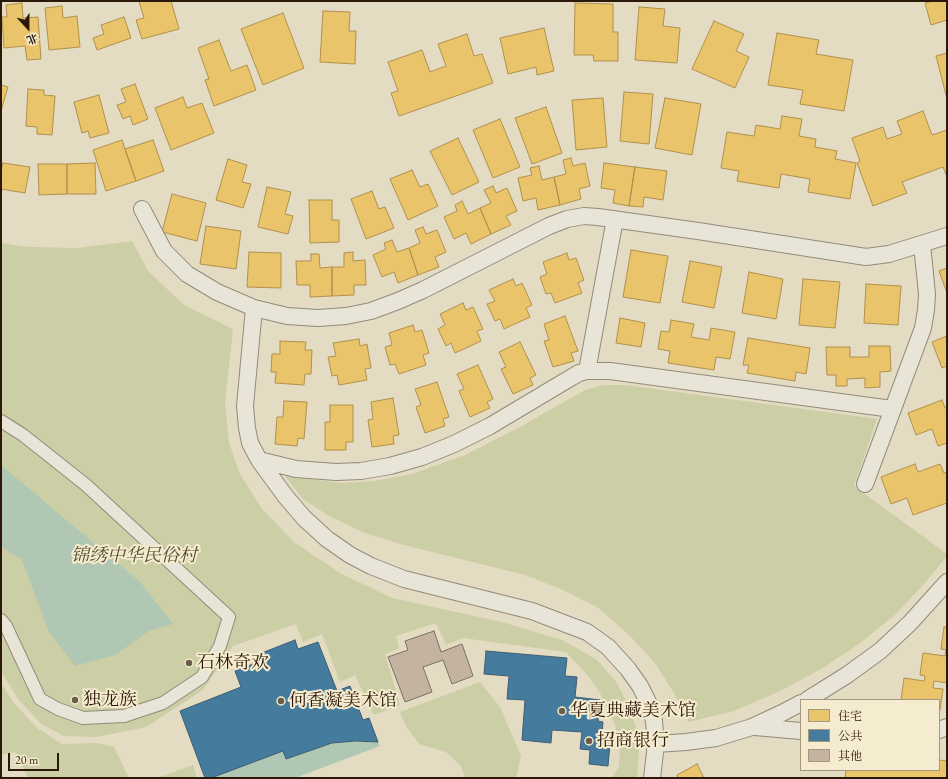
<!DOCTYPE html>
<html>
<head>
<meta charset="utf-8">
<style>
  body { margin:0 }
  #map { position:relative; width:948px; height:779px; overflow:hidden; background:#e3dbc2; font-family:"EB Garamond","Noto Serif SC",serif }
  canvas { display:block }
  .frame { position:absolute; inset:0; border:2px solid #2c1809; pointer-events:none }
  .legend { position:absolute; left:800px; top:699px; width:140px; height:72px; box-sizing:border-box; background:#f5eccf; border:1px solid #a59780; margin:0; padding:5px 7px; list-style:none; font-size:12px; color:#2c1809 }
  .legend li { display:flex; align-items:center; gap:8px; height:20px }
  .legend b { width:20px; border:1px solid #a59780 }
  .north { position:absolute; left:8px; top:8px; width:40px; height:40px; -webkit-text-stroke:3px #f5eccf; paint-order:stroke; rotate:159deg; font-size:11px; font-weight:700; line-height:16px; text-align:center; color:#2c1809 }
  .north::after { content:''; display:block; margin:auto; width:14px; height:18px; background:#2c1809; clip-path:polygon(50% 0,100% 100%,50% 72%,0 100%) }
  .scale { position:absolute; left:8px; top:753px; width:51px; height:18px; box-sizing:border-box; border:2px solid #2c1809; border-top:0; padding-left:5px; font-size:12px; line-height:14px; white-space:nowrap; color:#2c1809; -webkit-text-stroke:3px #f5eccf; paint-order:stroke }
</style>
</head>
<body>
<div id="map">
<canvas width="948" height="779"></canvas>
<div class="frame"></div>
<ul class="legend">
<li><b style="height:11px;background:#e9c46a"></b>住宅</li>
<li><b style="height:11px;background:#457b9d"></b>公共</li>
<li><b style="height:11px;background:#c4b3a1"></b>其他</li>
</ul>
<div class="north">北</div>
<div class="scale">20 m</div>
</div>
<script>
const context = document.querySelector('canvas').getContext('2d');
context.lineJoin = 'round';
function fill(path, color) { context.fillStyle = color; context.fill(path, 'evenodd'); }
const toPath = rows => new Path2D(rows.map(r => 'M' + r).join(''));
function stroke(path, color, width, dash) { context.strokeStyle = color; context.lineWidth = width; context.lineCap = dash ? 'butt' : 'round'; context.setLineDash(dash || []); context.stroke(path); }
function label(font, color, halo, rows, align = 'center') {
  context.font = font + ' "EB Garamond","Noto Serif SC",serif'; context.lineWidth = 4; context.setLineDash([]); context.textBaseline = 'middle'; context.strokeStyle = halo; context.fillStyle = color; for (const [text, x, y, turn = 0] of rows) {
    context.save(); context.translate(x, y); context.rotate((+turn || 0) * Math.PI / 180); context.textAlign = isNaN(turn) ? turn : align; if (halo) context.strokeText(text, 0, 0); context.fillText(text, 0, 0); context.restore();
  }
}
const green = toPath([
  [132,241,148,271,184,305,233,329,225,403,229,443,240,474,262,509,295,543,340,573,392,598,502,622,562,640,596,659,615,680,628,704,635,724,639,748,637,778,612,778,619,766,620,743,615,725,599,691,589,677,566,652,463,638,446,645,436,623,396,636,399,648,385,654,400,705,374,715,355,675,340,682,322,634,303,642,296,624,233,646,203,690,146,727,96,737,64,736,41,724,19,700,1,672,1,243,29,247,78,248],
  [603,385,626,385,877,419,854,486,947,554,947,556,924,584,895,615,860,643,823,668,780,691,734,711,688,722,674,693,655,663,631,637,599,608,563,590,525,575,400,544,365,533,329,516,303,499,285,476,341,483,375,481,412,474,465,455,520,427,585,390],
  [480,682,500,707,521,756,516,778,466,778,460,765,446,752,419,744,406,726,400,712],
  [1,683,14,703,37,728,62,744,96,743,114,747,129,778,28,778,15,752,1,755],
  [193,765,197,778,157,778]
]);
const water = toPath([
  [1,465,140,582,173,624,149,631,115,655,75,666,48,630,22,560,1,546],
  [344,741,378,742,380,746,295,778,211,778,283,751,286,759,332,743]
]);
const homes = toPath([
  [139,1,171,1,179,29,142,39,136,20,144,18,139,1],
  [933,1,947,1,947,20,931,25,925,3,933,1],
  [22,3,23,18,38,17,41,59,27,60,25,46,4,48,2,17,7,17,6,5,22,3],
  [575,3,613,4,613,32,618,32,618,61,594,61,593,55,574,55,575,3],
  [62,6,63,18,77,16,80,47,49,50,45,8,62,6],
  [639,7,665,9,663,26,680,28,677,63,635,60,639,7],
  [323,11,350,12,349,31,356,31,355,64,320,62,323,11],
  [283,13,304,68,263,85,241,29,283,13],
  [124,17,131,38,97,50,93,38,104,34,101,25,124,17],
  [714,21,744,34,736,51,749,57,735,88,692,69,714,21],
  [544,28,554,71,537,75,536,67,508,74,500,38,544,28],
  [777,33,819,40,816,54,853,60,844,111,800,104,803,90,768,85,777,33],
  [467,34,474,56,482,54,493,83,399,116,391,93,398,91,388,62,422,50,430,72,446,66,438,44,467,34],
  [219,40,231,71,247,65,256,90,214,106,205,80,209,79,198,48,219,40],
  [947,53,947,99,936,56,947,53],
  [135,84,148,119,133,125,130,116,123,119,117,105,126,102,121,89,135,84],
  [1,85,8,87,1,111,1,85],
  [28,89,44,90,44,95,55,96,52,135,37,134,37,127,26,126,28,89],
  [624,92,653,94,649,144,620,141,624,92],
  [99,95,109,133,90,138,88,131,82,133,74,102,99,95],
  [183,97,187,108,202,103,214,133,171,150,155,108,183,97],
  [603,98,607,147,576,150,572,100,603,98],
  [665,98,701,104,692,155,655,148,665,98],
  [546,107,562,153,532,164,515,118,546,107],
  [923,111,932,135,947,130,947,177,943,167,902,182,907,193,873,206,857,163,860,161,852,138,883,127,887,139,902,134,897,121,923,111],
  [782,116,802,119,799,136,816,139,815,147,837,151,835,159,856,163,850,199,808,192,810,179,781,174,779,188,737,181,739,171,721,168,727,132,754,136,756,125,780,129,782,116],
  [500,119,520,167,493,178,473,130,500,119],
  [458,138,479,182,452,195,430,151,458,138],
  [122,140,136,181,106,191,93,150,122,140],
  [153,140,164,171,136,181,125,149,153,140],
  [571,158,573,166,585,163,590,186,579,189,581,199,560,205,554,177,566,174,563,160,571,158],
  [228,159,247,165,242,182,251,184,243,208,216,200,228,159],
  [3,163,30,167,25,193,1,189,1,171,3,163],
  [95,163,96,194,67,194,67,164,95,163],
  [604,163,635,167,629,206,613,203,615,190,601,188,604,163],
  [38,164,67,164,67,194,39,195,38,164],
  [539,166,542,180,554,177,560,205,538,210,536,198,523,201,518,178,532,175,530,168,539,166],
  [635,167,667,171,663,200,644,197,643,207,629,206,635,167],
  [412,170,420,187,428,184,438,206,408,220,390,179,412,170],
  [493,186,496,193,507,188,517,211,506,216,511,225,491,234,480,208,491,203,484,190,493,186],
  [267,187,291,192,285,214,293,216,288,234,258,227,267,187],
  [372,191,379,209,385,207,394,228,366,239,351,199,372,191],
  [172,194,206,203,197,241,162,232,172,194],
  [309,200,332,200,332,220,339,220,339,242,310,243,309,200],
  [462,201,468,214,480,208,491,234,471,244,466,233,454,239,444,217,457,211,455,205,462,201],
  [206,226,241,231,236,269,200,264,206,226],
  [423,227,426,234,437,230,446,252,435,257,439,267,418,275,409,248,420,243,415,230,423,227],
  [392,240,397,252,409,248,418,275,398,283,394,272,382,277,373,255,386,249,384,243,392,240],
  [631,250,668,256,660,303,623,297,631,250],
  [249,252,281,253,281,288,247,287,249,252],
  [353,252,353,261,365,260,366,285,354,285,354,295,332,296,332,267,344,267,344,253,353,252],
  [567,253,569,260,576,258,584,280,578,283,582,293,555,303,551,293,546,294,540,277,547,274,543,262,567,253],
  [311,254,319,254,320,268,332,267,332,296,310,297,310,285,297,285,296,261,311,261,311,254],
  [690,261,722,267,714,308,682,302,690,261],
  [947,268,947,293,939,271,947,268],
  [749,272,783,279,776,319,742,313,749,272],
  [513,279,516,286,522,283,532,305,526,308,530,317,504,329,500,319,495,321,487,304,495,301,489,290,513,279],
  [803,279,840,282,835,328,799,325,803,279],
  [866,284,901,286,898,325,864,323,866,284],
  [463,303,466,310,473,307,483,329,477,331,481,341,455,353,451,343,446,346,438,329,445,325,440,314,463,303],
  [565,316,578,351,571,353,574,361,553,367,544,341,549,340,544,324,565,316],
  [620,318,645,323,641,347,616,343,620,318],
  [671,320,694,324,691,337,709,340,711,328,735,332,730,359,716,357,714,370,668,363,670,351,658,349,661,331,669,332,671,320],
  [413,325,415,332,422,330,429,353,423,355,426,365,399,374,395,364,390,365,385,347,392,345,389,333,413,325],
  [947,336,947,366,942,368,932,342,947,336],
  [748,338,810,348,806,374,796,372,795,381,747,373,749,365,743,365,748,338],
  [359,339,360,346,367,344,371,368,365,369,367,380,339,385,337,375,332,376,328,357,336,356,333,343,359,339],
  [280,341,306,342,305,350,312,350,311,374,305,374,304,385,275,383,276,372,271,372,272,354,280,354,280,341],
  [520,342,536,375,530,378,533,385,513,394,501,369,506,367,499,352,520,342],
  [869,346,890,346,891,371,880,372,880,387,865,388,865,378,847,379,847,386,836,386,836,375,827,375,826,347,850,347,850,357,869,357,869,346],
  [478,365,493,399,487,402,490,408,470,417,459,391,464,389,457,374,478,365],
  [437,382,449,417,443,419,445,426,425,433,416,407,421,405,415,389,437,382],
  [393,398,399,435,393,436,394,444,372,447,368,420,373,419,371,402,393,398],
  [942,400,945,408,947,408,947,443,938,446,932,429,916,435,908,413,942,400],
  [284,401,307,402,304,439,298,438,297,446,275,444,277,417,283,417,284,401],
  [330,405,353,405,353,442,346,442,346,450,325,450,325,422,330,422,330,405],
  [915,464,918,472,940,464,944,473,947,472,947,503,913,515,907,498,891,504,881,477,915,464],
  [944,627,947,627,947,683,934,681,933,688,943,689,940,710,939,710,939,700,901,700,904,678,924,681,925,676,920,675,923,653,945,656,946,650,941,649,944,627],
  [939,760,947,761,947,778,845,778,846,770,939,770,939,760],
  [697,764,704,778,678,778,677,775,697,764]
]);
const public = toPath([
  [295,640,298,649,318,642,337,691,350,686,363,720,369,718,378,742,355,741,332,743,286,759,283,751,211,778,205,778,180,711,241,687,235,671,261,661,259,654,295,640],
  [486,651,567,658,565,676,577,677,575,697,600,700,598,721,603,722,601,743,610,744,608,766,589,764,590,750,580,749,582,732,552,730,551,743,522,740,525,700,507,699,509,676,484,674,486,651]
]);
const building = toPath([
  [434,631,441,652,462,644,473,676,452,684,443,660,423,667,432,692,405,702,388,657,408,650,405,641,434,631]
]);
const pedestrian = toPath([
  [1,421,23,435,86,485,229,617,220,646,202,677,163,703,124,716,83,718,58,709,40,699,6,626,1,620]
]);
const minor = toPath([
  [142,209,164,251,187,274,217,292,254,308,287,316,318,318,346,316,371,311,398,301,423,290,549,226,567,219,584,216,598,217,698,231,866,257,889,254,947,236],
  [254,308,245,406,247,428,250,443,259,460,286,497,304,518,327,539,350,555,371,566,404,579,532,611,587,632,608,647,628,669,640,686,648,702,654,721,656,744,652,778],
  [587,371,615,219],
  [259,460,296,469,336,472,361,471,390,466,422,457,454,444,490,426,567,380,579,373,587,371,610,371,892,409],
  [865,484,923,328,926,310,927,294,922,244],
  [807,700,847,675,880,651,910,623,947,582],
  [755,727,801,731],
  [939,730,947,727],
  [656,744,686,742,716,738,752,727,782,713,801,703]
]);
const markers = [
  [189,663,4,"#6c5c4a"],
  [75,700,4,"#6c5c4a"],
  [281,701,4,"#6c5c4a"],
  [562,711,4,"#6c5c4a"],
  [589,741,4,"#6c5c4a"]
];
const parkNames = [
  ["锦绣中华民俗村",134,556]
];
const poiNames = [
  ["石林奇欢",197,663],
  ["独龙族",83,700],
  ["何香凝美术馆",289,701],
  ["华夏典藏美术馆",570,711],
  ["招商银行",597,741]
];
fill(green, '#cccea5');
fill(water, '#b0c7b3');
fill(homes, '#e9c46a');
stroke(homes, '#b0904d', 1);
fill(public, '#457b9d');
stroke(public, '#3e5d71', 1);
fill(building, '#c4b3a1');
stroke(building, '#787162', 1);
stroke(pedestrian, '#928b7b', 14);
stroke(minor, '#928b7b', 18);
stroke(pedestrian, '#e8e4d7', 12);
stroke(minor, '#e8e4d7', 16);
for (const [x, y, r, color] of markers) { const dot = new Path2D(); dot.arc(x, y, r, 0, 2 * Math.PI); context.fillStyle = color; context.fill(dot); stroke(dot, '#f5eccf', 1.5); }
label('italic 18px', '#574b31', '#f5eccf', parkNames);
label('18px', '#2c1809', '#f5eccf', poiNames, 'left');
</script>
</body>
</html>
